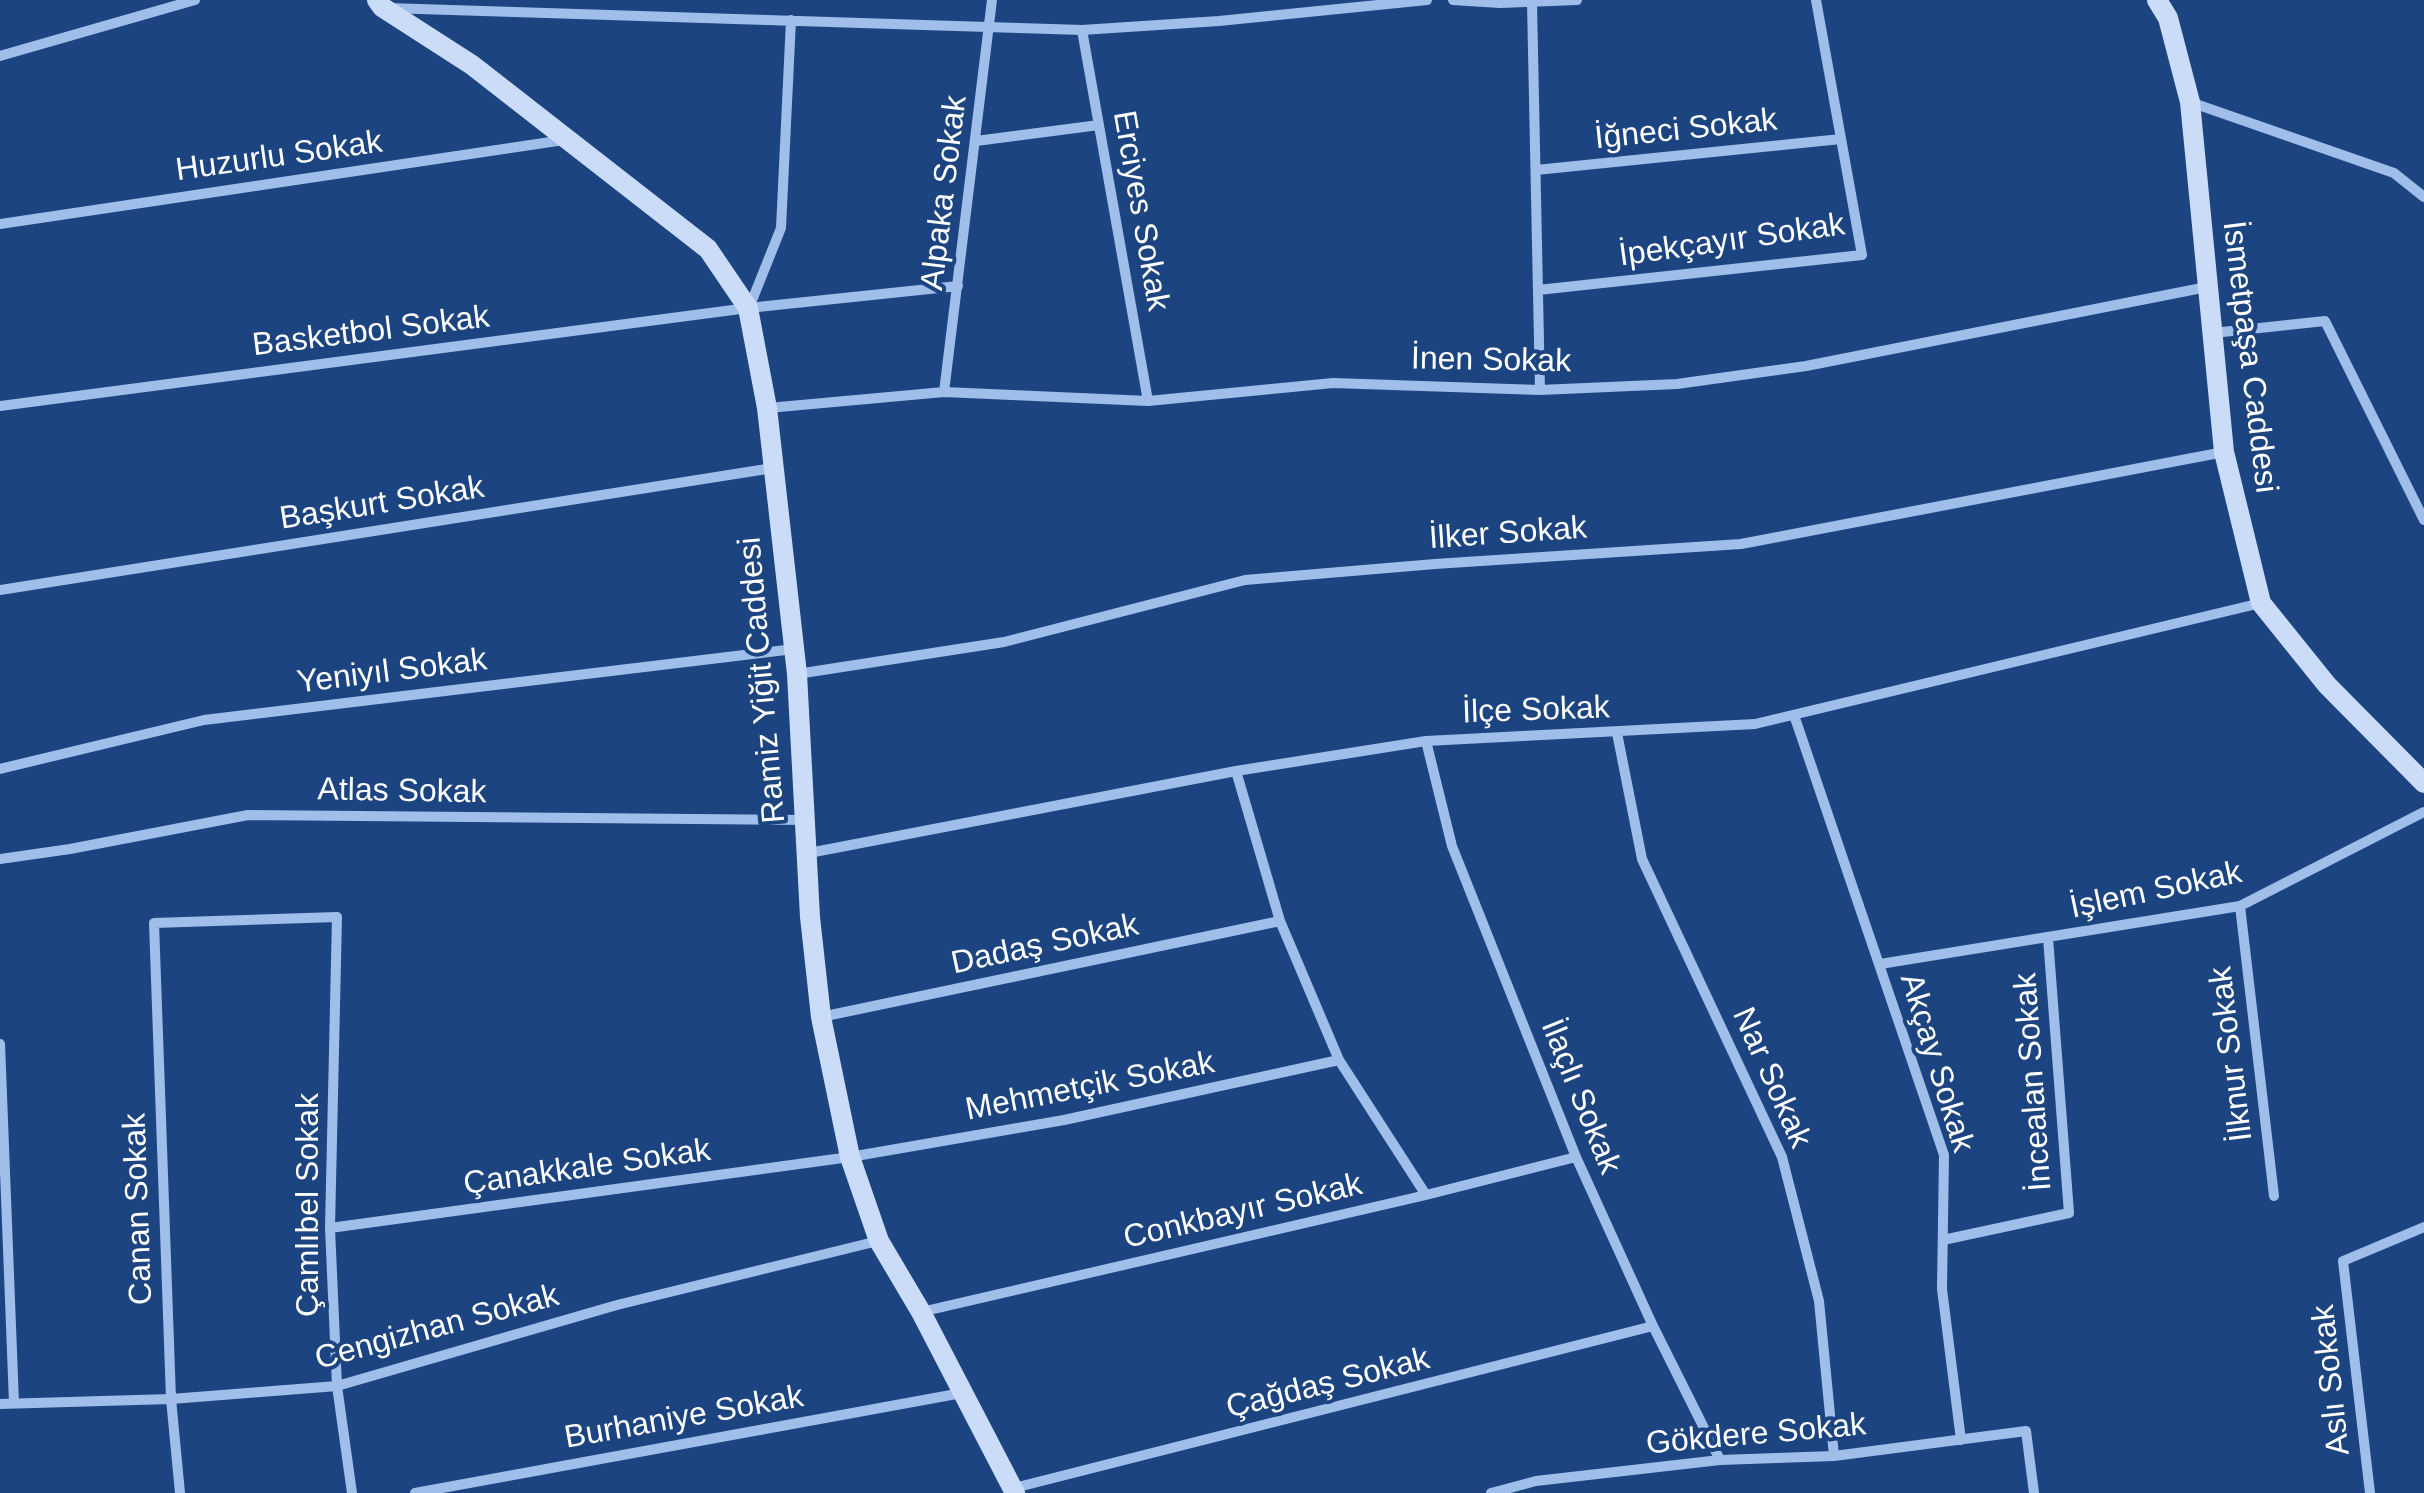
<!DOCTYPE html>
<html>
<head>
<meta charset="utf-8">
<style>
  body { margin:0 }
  canvas { display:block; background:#1b4481 }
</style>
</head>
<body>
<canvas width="2424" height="1493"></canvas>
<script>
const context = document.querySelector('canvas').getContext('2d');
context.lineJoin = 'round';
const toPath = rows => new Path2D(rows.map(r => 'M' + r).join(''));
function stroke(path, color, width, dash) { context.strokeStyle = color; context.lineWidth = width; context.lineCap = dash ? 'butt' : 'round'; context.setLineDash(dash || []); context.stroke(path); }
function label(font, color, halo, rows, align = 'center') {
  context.font = font + ' Helvetica,sans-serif'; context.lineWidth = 8; context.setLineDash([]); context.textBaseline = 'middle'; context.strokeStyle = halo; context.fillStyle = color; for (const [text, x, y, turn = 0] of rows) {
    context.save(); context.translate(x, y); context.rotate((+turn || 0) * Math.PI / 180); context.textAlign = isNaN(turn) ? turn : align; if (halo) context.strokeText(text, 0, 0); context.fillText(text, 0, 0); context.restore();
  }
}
const street = toPath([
  [1453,0,1500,3,1577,0],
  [1532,2,1540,390],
  [388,8,1082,30,1219,21,1427,0],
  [1082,30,1148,401],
  [0,56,195,0],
  [2190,102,2394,173,2424,197],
  [976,141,1099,125],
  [1536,170,1841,139],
  [0,224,564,140],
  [1538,290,1862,255,1816,0],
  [749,308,781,228,791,20],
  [2213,333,2325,321,2424,520],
  [944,392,992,0],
  [0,406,748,308,958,286],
  [768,408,944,392,1148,401,1333,383,1540,390,1677,384,1806,366,2207,287],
  [0,590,773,468],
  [797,674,1004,642,1245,580,1435,564,1741,544,2224,452],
  [1794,715,1944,1155,1942,1289,1961,1440],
  [1617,733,1642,859,1782,1157,1819,1301,1834,1456],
  [1426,741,1452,846,1576,1157,1653,1326,1720,1460],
  [0,769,204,720,794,649],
  [1236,771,1280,921,1339,1060,1426,1195],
  [809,853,1236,771,1426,741,1755,724,2261,603],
  [0,859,70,849,248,815,806,820],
  [2240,906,2274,1196],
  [1880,964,2240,906,2424,812],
  [821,1017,1280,921],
  [0,1044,14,1403],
  [330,1228,850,1157,1064,1120,1339,1060],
  [1943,1240,2069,1213,2048,938],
  [921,1312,1426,1195,1576,1157],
  [0,1404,171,1399,337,1386,617,1305,878,1241],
  [1014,1488,1653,1326],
  [180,1493,171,1399,154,923,337,917,330,1228,337,1386,352,1493],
  [415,1493,962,1393],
  [1491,1493,1536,1481,1720,1460,1834,1456,2026,1431,2034,1493],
  [2370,1493,2343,1261,2424,1227]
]);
const secondary = toPath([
  [377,0,382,7,472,65,708,249,748,308,767,408,797,674,810,917,821,1017,850,1157,879,1241,921,1312,1015,1493],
  [2157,0,2168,18,2190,102,2224,452,2261,603,2327,685,2424,783]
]);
const streetNames = [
  ["İğneci Sokak",1686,130,-6],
  ["Huzurlu Sokak",279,157,-8],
  ["Alpaka Sokak",945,193,-83],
  ["Erciyes Sokak",1140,211,80],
  ["İpekçayır Sokak",1732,241,-8],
  ["Basketbol Sokak",371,332,-7],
  ["İsmetpaşa Caddesi",2249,357,83],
  ["İnen Sokak",1491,361,1],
  ["Başkurt Sokak",382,504,-9],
  ["İlker Sokak",1508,534,-4],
  ["Yeniyıl Sokak",392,672,-7],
  ["Ramiz Yiğit Caddesi",763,680,-95],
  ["İlçe Sokak",1536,711,-2],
  ["Atlas Sokak",402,792,1],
  ["İşlem Sokak",2156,891,-12],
  ["Dadaş Sokak",1045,945,-12],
  ["İlknur Sokak",2232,1054,-97],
  ["Akçay Sokak",1936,1063,73],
  ["Nar Sokak",1771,1078,66],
  ["İncealan Sokak",2034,1082,-94],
  ["Mehmetçik Sokak",1090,1087,-11],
  ["İlaçlı Sokak",1580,1097,68],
  ["Çanakkale Sokak",587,1168,-8],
  ["Çamlıbel Sokak",309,1205,-90],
  ["Canan Sokak",139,1209,-92],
  ["Conkbayır Sokak",1243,1212,-13],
  ["Cengizhan Sokak",437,1328,-15],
  ["Aslı Sokak",2332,1380,-96],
  ["Çağdaş Sokak",1328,1384,-14],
  ["Burhaniye Sokak",684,1418,-10],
  ["Gökdere Sokak",1756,1435,-5]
];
stroke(street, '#9fbeea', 10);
stroke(secondary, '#cbdcf8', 20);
label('32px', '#fff', '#1b4481', streetNames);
</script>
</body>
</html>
